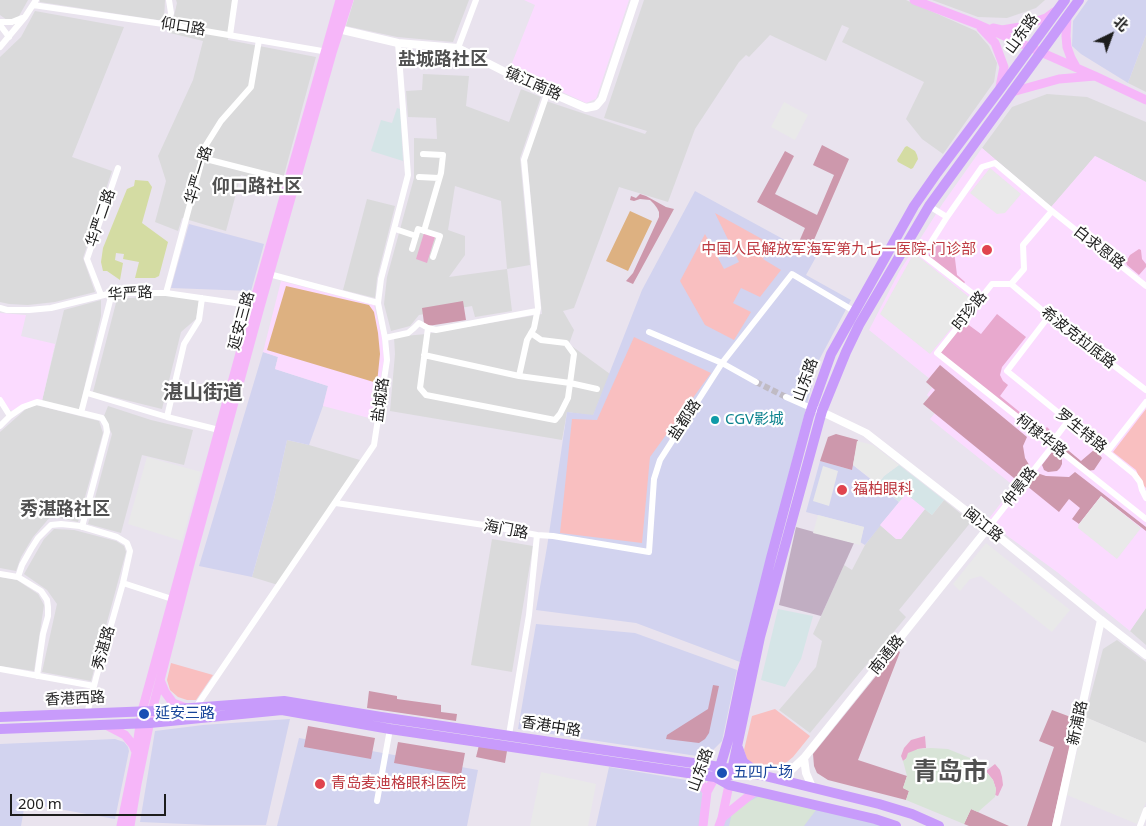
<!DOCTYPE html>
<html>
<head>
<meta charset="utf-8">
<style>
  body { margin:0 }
  #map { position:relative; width:1146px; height:826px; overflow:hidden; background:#e9e3ee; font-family:"Noto Sans","Noto Sans SC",sans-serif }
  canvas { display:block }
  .north { position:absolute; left:1086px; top:10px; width:50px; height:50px; -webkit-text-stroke:4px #fff; paint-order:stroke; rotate:42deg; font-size:14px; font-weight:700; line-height:20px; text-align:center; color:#1d1d1d }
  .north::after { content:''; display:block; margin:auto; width:18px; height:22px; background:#1d1d1d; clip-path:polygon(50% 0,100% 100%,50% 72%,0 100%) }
  .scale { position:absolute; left:10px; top:794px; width:156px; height:22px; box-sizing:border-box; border:2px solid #1d1d1d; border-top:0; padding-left:6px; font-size:15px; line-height:18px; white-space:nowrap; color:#1d1d1d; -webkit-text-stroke:4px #fff; paint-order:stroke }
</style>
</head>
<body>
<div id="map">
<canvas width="1146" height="826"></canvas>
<div class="north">北</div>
<div class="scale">200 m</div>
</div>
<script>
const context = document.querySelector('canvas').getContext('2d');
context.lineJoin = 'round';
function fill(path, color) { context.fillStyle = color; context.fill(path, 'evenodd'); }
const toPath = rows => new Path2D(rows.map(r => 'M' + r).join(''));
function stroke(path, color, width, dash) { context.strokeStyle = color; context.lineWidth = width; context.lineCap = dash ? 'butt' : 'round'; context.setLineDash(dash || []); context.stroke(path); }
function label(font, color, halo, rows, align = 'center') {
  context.font = font + ' "Noto Sans","Noto Sans SC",sans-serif'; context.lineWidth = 4.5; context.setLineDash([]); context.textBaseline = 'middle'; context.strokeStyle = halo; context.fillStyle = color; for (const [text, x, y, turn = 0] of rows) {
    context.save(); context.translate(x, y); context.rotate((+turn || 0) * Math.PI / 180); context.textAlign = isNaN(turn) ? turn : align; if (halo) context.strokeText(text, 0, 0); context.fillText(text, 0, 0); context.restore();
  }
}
const residential = toPath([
  [0,0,28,0,14,25,0,15],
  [40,0,165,0,164,21,40,2],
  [176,0,232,0,228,40,316,57,281,186,241,175,226,231,182,218,178,231,155,222,166,181,158,156,193,80,203,41,170,33,177,3],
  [354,0,469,0,453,42,397,37,346,26],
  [644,0,906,0,976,31,989,46,997,63,994,82,943,154,922,139,906,119,924,82,842,42,849,28,842,25,826,61,770,35,749,57,746,55,739,62,695,129,668,202,619,187,574,308,563,311,574,330,569,344,610,374,593,416,567,412,562,440,390,411,395,354,394,337,426,334,542,314,527,159,546,101,645,134,647,131,604,118],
  [932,0,1045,0,1036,8,1007,18,978,17],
  [35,11,124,27,72,157,112,171,83,258,95,292,55,302,28,305,9,304,0,302,0,57,21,37],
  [1146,35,1146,92,1128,83],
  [423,74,469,76,466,106,509,122,521,89,541,97,520,158,530,265,507,269,512,311,475,317,472,306,419,315,410,326,391,331,384,304,387,277,414,178,414,138,437,139,436,118,408,117,406,91,422,90],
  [455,186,501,201,507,269,449,277,465,255,465,236,448,230],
  [1047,94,1087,97,1146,122,1146,182,1095,156,1051,208,982,148,1012,107],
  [367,199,395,206,377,278,375,298,343,290],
  [170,295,199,300,196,319,181,332,162,409,93,392,117,299],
  [101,300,101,316,79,410,42,401,64,310],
  [36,405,99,421,103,433,78,522,51,516,33,537,21,557,16,571,0,568,0,432,26,409],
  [108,406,151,420,193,430,184,465,142,455,121,533,88,524,112,434,104,416],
  [287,440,309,445,360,460,278,585,252,577,274,499],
  [944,500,971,522,899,610,906,617,810,733,779,710,816,667,822,641,813,634,844,565,852,570,865,545,880,525,895,538,901,539,925,509,932,515],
  [54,529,74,530,116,541,124,546,126,552,91,681,42,672,57,604,47,590,24,574,44,539],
  [492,539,533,546,512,672,471,665],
  [0,577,17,580,38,594,44,605,34,671,0,666],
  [1146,608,1146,645,1130,631],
  [1117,640,1146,662,1146,743,1085,717,1103,649]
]);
const commercial = toPath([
  [1088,0,1146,0,1146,35,1128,83,1081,54,1072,46,1073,21],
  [695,191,816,257,806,275,851,300,818,362,740,662,636,623,536,610,547,547,567,412,593,415,642,290],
  [189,224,264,244,251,291,171,288],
  [263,352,278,357,275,369,328,386,323,406,309,445,287,440,274,499,252,577,199,566],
  [820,461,852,470,853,465,899,502,865,545,860,542,864,527,806,512],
  [536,624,635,633,737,670,722,741,713,750,697,756,518,729],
  [290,719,266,825,208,825,140,822,155,731,203,725],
  [299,738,478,770,467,826,277,826],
  [115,739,124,742,128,747,129,751,115,819,25,803,21,826,0,826,0,744],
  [609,767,692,781,702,792,704,806,699,826,596,826],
  [759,792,885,826,723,826,726,815]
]);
const industrial = toPath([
  [397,108,400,109,403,161,371,151,381,120,392,123],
  [899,465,944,500,932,515,906,494,899,502,878,484,884,476],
  [778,609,813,616,801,659,785,687,761,680]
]);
const education = toPath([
  [524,0,629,0,596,99,586,103,510,68,535,5],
  [982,148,1051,207,1095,156,1146,182,1146,608,1130,631,1057,572,987,521,1014,486,930,419,940,407,927,395,935,383,869,330,899,272,943,203],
  [281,281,374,305,382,337,384,360,373,419,323,406,328,386,275,369,278,357,263,352],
  [0,313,26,315,21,336,55,344,42,401,12,411,6,407,0,396],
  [906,494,925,509,901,539,896,539,880,525]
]);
const construction = toPath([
  [796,527,854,543,821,616,779,605]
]);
const grass = toPath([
  [424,233,435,237,427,263,416,259],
  [940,241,954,251,957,275,965,282,963,285,929,257,929,255,936,242],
  [1139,249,1141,250,1142,259,1146,264,1146,267,1139,275,1127,265,1126,262,1130,255],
  [997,314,1026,337,1002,367,1000,375,1003,381,1008,385,1000,396,1043,431,1047,427,1049,429,1050,431,1046,437,940,353,960,328,962,329,966,323,981,334],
  [925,736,926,748,918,749,903,761,901,756,904,748,911,740],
  [995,764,1000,770,1002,777,1003,785,998,796,995,795,996,789,993,780,986,771]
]);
const forest = toPath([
  [822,145,849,159,810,249,798,244,805,228,757,202,785,151,794,156,775,194,817,215,834,175,813,165],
  [640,194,646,196,666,207,674,209,633,284,626,281,633,273,659,217,659,212,657,208,654,204,650,200,640,199,634,201,630,200,631,196,636,198],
  [463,301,466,320,428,326,424,323,422,308],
  [940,365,1027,437,1023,446,1025,458,1031,468,1020,483,923,404,935,390,926,382],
  [836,434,858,440,852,470,820,461,828,437],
  [1063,441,1065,443,1063,446,1081,461,1095,449,1102,458,1094,470,1087,471,1058,447],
  [1052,452,1062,459,1062,464,1060,468,1057,471,1048,472,1044,470,1042,465],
  [1075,472,1146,527,1146,531,1101,496,1079,524,1072,519,1080,508,1069,499,1059,512,1027,486,1037,473,1046,476,1069,477],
  [897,650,900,652,858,760,907,776,903,788,909,791,906,800,828,780,817,773,814,766,813,754],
  [713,685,719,686,709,733,705,739,699,743,666,739,667,735,708,709],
  [369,691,397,696,397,699,441,705,441,712,457,714,456,721,367,708],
  [1052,710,1076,719,1052,826,1027,826,1054,747,1039,741],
  [308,726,375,738,371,759,304,747],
  [398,742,465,753,461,775,394,763],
  [479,745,507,751,505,763,476,757],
  [971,809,1009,826,969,826,964,824]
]);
const park = toPath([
  [715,213,771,244,763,259,781,270,760,297,741,288,733,303,751,312,734,340,705,325,680,281,705,234,724,269,739,262],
  [634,337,711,373,650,457,642,543,560,533,572,419,597,420],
  [1146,409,1146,488,1142,484,1136,470,1113,452],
  [171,663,213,675,196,700,187,700,178,697,170,690,167,680],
  [775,709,810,736,793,757,787,762,779,767,752,764,747,759,744,750,752,716]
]);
const pitch = toPath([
  [630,211,652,221,628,271,606,261],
  [286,286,369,305,374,312,378,333,380,354,377,383,267,350]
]);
const parking = toPath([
  [784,102,808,115,795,140,771,127],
  [990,168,1021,194,1005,213,997,214,970,193],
  [914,253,974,301,930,354,880,314],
  [857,441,873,445,899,465,884,476,878,484,853,465],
  [147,457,201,472,182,541,128,524],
  [823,466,838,471,829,506,813,501],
  [1101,496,1141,528,1117,559,1078,528,1079,524],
  [818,515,864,527,860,545,813,533],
  [986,543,1070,610,1052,632,981,576,970,579,960,591,953,584],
  [1085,717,1146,743,1146,802,1137,824,1067,795],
  [541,772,596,784,588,826,530,826]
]);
const plaza = toPath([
  [931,748,948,749,970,758,981,766,993,780,996,789,995,797,978,812,971,809,964,824,906,800,909,791,903,788,907,776,903,761,906,759,908,753,918,749],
  [762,795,816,810,804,826,729,826,732,813,744,804]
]);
const water = toPath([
  [907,146,915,151,917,155,918,159,913,168,911,169,898,162,897,160,905,147],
  [135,180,148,181,152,187,142,223,168,242,159,276,155,278,135,278,139,262,123,259,124,254,116,253,115,260,123,263,120,280,107,271,103,271,101,262,103,248,127,189,134,186]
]);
const minorTunnel = toPath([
  [756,382,786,397]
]);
const minor = toPath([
  [33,5,170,25,328,52],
  [0,22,12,22,22,18],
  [0,25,9,37],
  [168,25,171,13,169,0],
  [230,35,235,0],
  [0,47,25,17,36,0],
  [458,48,476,0],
  [423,154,443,155,441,173,424,231],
  [202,158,292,181],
  [419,177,439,178],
  [929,206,947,217],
  [1052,211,1023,245,1024,269,1011,284,992,284,937,353,1146,519],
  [395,229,416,236],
  [412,249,418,229,440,236,433,257],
  [269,274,378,303],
  [1011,284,1049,316,1146,390],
  [166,293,206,145,221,121,251,87,259,40],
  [101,295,87,259,118,168],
  [980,299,923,255,947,217,982,167,995,163,1052,211,1146,286],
  [0,308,7,310,29,310,51,308,112,293,166,293,256,306],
  [1049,316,1007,371,1134,474,1140,482,1142,490,1146,498],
  [428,328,420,388,426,395,555,420,560,414,568,398,574,354,566,343,541,340,531,333],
  [649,332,722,363,756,382],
  [385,338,408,333,414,328,419,323,428,328,436,330,537,311],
  [424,355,519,376,570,383,597,389],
  [519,376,527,340,534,328,538,308,524,160,548,91],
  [87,393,167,417,223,431],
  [786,397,811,408],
  [0,400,10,416],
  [81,413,112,293],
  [167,417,184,344,199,320,202,298],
  [0,426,10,416,23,407,37,402,102,418,106,425,107,432,82,527],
  [1107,452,1146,402],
  [336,503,484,525,537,535,529,615,509,735],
  [988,528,1051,448,1053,441,1068,421],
  [537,535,553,536,649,552,654,479,660,460,722,363,792,274,854,311],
  [0,574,18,577,41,591,47,600,48,607,48,616,43,634,37,676],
  [18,577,22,565,31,549,38,538,51,525,61,524,80,526,117,537,127,543,130,551,123,583,96,678,87,714],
  [123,583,172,599],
  [0,669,94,686],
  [196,707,374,445,387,360,385,338,378,303,381,279,408,175,398,43],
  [377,801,390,729],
  [1140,826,1146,810]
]);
const tertiary = toPath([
  [334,28,398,43,458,48,519,79,586,108,596,106,602,99,635,0],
  [818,410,866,433,988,528,1101,620,1146,655],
  [804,758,806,773,812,787],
  [776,779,788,773,804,758,988,528],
  [1056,826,1101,620]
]);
const secondary = toPath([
  [914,0,977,24,1095,76,1146,100],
  [1067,16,1066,36,1067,47,1071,58,1076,67],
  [981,28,995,43,1004,67,1000,87],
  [993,28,1002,30,1020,27,1046,18,1054,12],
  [1012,92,1059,79,1095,76],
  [160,680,165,692,173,703,186,708],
  [106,725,125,735,133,745,136,752],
  [694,774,707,792],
  [723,817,755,791],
  [121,826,136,753,142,711,253,306,340,0],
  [130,826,137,784,152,711,191,560,260,307,332,53,349,0],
  [703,826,707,792,715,777],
  [719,826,722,818,729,785]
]);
const primary = toPath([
  [0,717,152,711,284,701,381,717,720,767,761,775,879,804,912,814,939,826],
  [0,729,150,723,282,710,390,729,715,777,729,785,875,819,896,826],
  [738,748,743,762,758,773],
  [717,773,720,767,729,737,742,674,771,558,809,416,831,354,914,206,937,173,1000,89,1065,0],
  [731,775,760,637,822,411,846,352,859,325,929,206,1079,0]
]);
const markers = [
  [987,250,6,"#e0444e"],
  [715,420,5,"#0f9aa8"],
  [842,490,6,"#e0444e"],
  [144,714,6,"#1a4fb4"],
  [722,773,6,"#1a4fb4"],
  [320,784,6,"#e0444e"]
];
const streetNames = [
  ["仰口路",183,27,9],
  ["山东路",1022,34,-54],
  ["镇江南路",533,84,24],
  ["华严一路",199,175,-73],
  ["华严二路",101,218,-71],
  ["白求恩路",1099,248,38],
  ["华严路",130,294,-3],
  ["时珍路",970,311,-51],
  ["延安三路",242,321,-75],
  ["希波克拉底路",1078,338,38],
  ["山东路",806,380,-70],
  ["盐城路",381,400,-82],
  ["盐都路",685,420,-57],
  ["罗生特路",1081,431,39],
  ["柯棣华路",1041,436,38],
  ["仲景路",1020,487,-52],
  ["闽江路",983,525,38],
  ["海门路",506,530,11],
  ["秀湛路",104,648,-74],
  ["南通路",887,655,-51],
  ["香港西路",75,699,-3],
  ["新浦路",1078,723,-78],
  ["香港中路",551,727,9],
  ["山东路",701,770,-70]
];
const healthNames = [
  ["中国人民解放军海军第九七一医院-门诊部",976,250,"right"],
  ["福柏眼科",853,490],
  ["青岛麦迪格眼科医院",331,784]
];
const cultureNames = [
  ["CGV影城",725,420]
];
const transitNames = [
  ["延安三路",155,714],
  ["五四广场",733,773]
];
const quarterNames = [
  ["盐城路社区",443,60],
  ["仰口路社区",257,187],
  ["秀湛路社区",65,510]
];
const districtNames = [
  ["湛山街道",203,393]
];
const townNames = [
  ["青岛市",950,773]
];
fill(residential, '#dadadb');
fill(commercial, '#d2d3ef');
fill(industrial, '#d5e5e7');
fill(education, '#fbdbff');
fill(construction, '#c1aec2');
fill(grass, '#e8a9ce');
fill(forest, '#cd98ac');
fill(park, '#f9bfc0');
fill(pitch, '#ddb181');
fill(parking, '#e9e9e9');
fill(plaza, '#d8e4d7');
fill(water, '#d4dca3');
stroke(minorTunnel, '#c0bbc4', 6, [6, 3]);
stroke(minor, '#fff', 6);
stroke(tertiary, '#fff', 8);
stroke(secondary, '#f6b6f9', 9);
stroke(primary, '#c89bfb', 10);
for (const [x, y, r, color] of markers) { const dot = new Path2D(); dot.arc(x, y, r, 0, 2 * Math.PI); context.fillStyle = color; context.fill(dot); stroke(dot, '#fff', 2); }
label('15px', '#1d1d1d', '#fff', streetNames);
label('15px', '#be3a42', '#fff', healthNames, 'left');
label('15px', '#0d838f', '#fff', cultureNames, 'left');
label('15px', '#164399', '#fff', transitNames, 'left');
label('bold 18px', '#505050', '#fff', quarterNames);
label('bold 20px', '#505050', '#fff', districtNames);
label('bold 25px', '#505050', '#fff', townNames);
</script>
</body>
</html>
